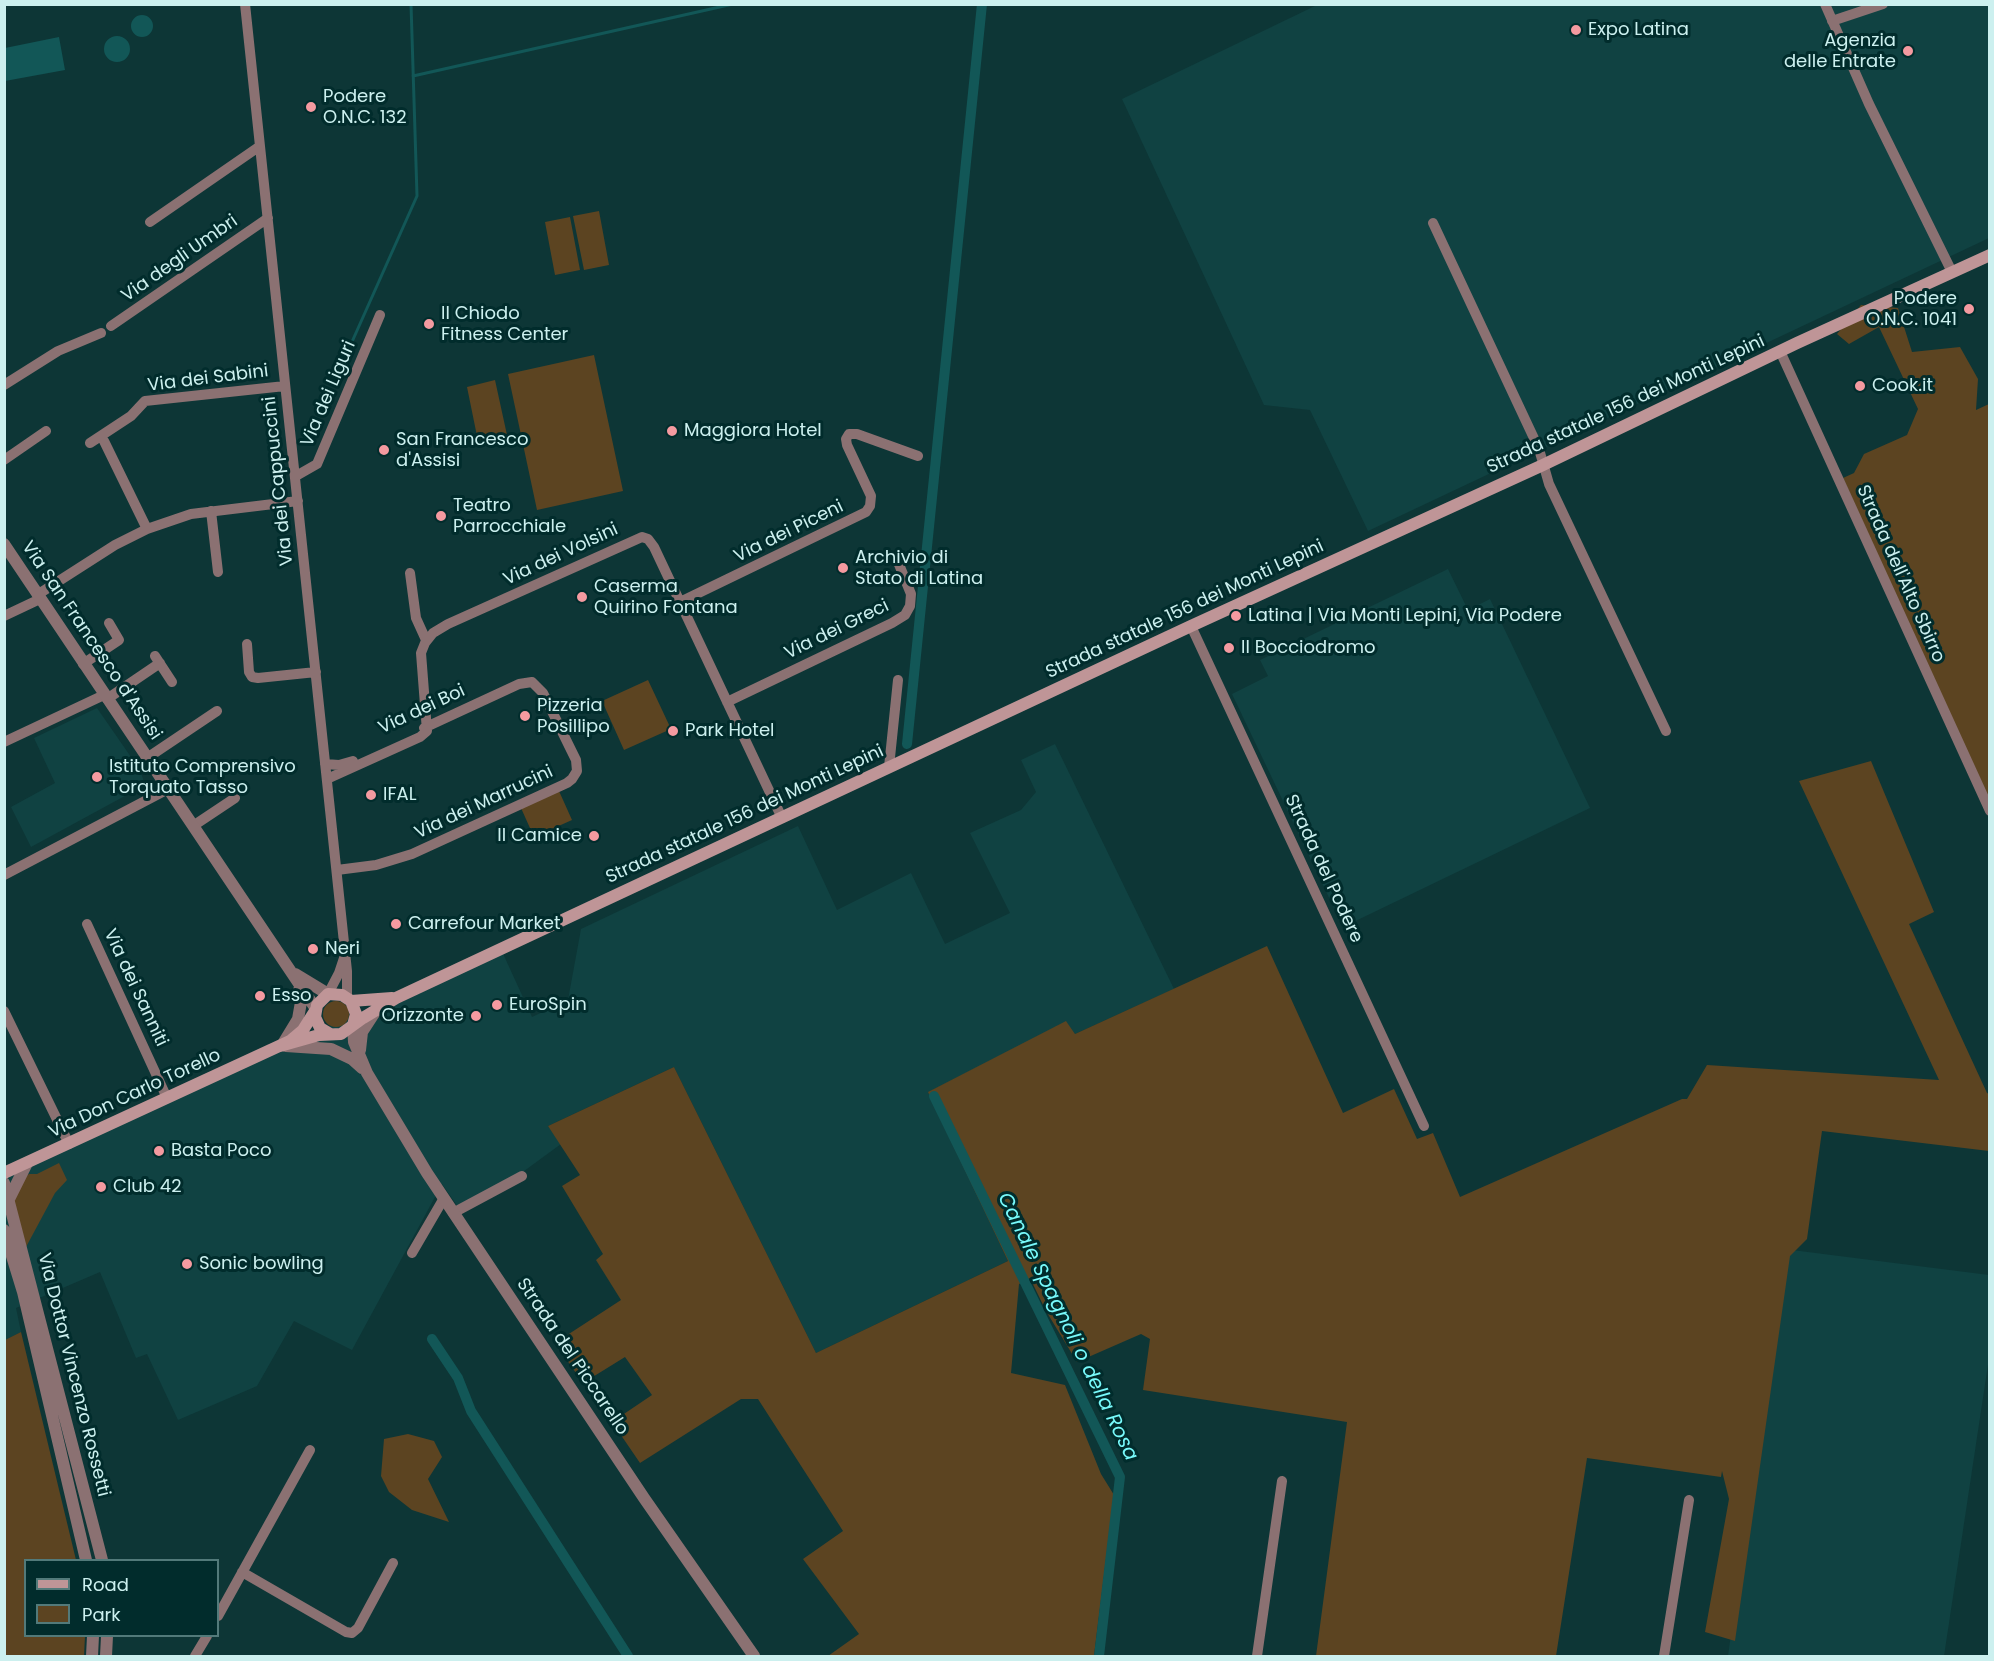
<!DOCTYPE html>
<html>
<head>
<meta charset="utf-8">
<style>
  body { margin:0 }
  #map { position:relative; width:1994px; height:1661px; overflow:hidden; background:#0d3636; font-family:Poppins,sans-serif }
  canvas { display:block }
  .frame { position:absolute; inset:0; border:6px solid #ccf0ef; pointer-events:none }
  .legend { position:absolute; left:24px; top:1559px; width:195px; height:78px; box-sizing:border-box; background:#012c2c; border:2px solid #527a7a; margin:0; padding:8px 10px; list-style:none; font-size:18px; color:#ccf0ef }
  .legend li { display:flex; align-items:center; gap:12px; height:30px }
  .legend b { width:30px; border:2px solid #527a7a }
</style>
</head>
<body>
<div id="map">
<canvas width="1994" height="1661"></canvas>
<div class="frame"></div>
<ul class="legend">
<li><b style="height:8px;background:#bf9597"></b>Road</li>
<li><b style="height:16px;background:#5c4421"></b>Park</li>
</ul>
</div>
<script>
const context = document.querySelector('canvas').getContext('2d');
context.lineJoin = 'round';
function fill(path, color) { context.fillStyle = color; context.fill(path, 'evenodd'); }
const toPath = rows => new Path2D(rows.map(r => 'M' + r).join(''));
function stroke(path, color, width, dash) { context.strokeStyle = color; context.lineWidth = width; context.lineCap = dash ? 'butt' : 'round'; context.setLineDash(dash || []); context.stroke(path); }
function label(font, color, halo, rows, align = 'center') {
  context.font = font + ' Poppins,sans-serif'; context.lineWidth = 6; context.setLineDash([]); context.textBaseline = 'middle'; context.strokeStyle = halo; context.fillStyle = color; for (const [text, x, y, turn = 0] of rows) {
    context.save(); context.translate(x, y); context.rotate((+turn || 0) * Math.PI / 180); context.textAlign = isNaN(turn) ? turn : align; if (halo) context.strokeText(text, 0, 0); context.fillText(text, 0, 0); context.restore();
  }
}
const built = toPath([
  [1317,5,1989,5,1989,238,1368,531,1310,410,1264,405,1122,99],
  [1448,569,1468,610,1490,599,1590,808,1343,927,1232,694,1268,676,1260,660],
  [97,708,140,770,145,785,31,847,11,807,55,783,34,738],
  [1055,744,1174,989,1075,1034,1066,1022,929,1092,1008,1261,816,1353,674,1067,548,1126,561,1144,520,1174,458,1207,442,1184,352,1350,294,1321,257,1386,178,1420,147,1354,136,1358,100,1272,16,1308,21,1332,5,1340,5,1177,500,947,532,1017,568,1000,581,929,798,826,837,910,911,873,945,944,1010,913,970,833,1021,810,1036,792,1021,760],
  [1784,1249,1989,1275,1989,1358,1944,1656,1728,1656]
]);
const green = toPath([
  [599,211,609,265,584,270,573,216],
  [570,217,580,270,555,275,545,222],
  [1861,305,1898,308,1912,352,1960,347,1978,379,1976,410,1989,404,1989,803,1843,478,1854,473,1864,454,1907,435,1918,409,1879,327,1849,344,1837,334],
  [594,355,623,491,537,510,508,374],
  [495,380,507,435,478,441,467,387],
  [648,680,671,729,624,750,602,701],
  [1871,761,1934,912,1909,924,1987,1093,1989,1094,1989,1151,1822,1131,1807,1239,1790,1256,1735,1641,1705,1632,1729,1499,1722,1471,1721,1477,1587,1458,1556,1656,1316,1656,1347,1422,1143,1390,1150,1339,1141,1334,1077,1362,1046,1311,1030,1278,1019,1284,1011,1373,1065,1385,1101,1474,1114,1495,1094,1656,828,1656,859,1634,803,1559,843,1531,758,1399,741,1399,640,1463,612,1422,652,1395,625,1357,583,1383,555,1343,621,1300,596,1260,603,1254,562,1186,580,1175,548,1126,674,1067,816,1353,1008,1261,928,1092,1066,1021,1075,1034,1267,946,1343,1113,1394,1089,1417,1139,1433,1133,1460,1197,1682,1099,1687,1099,1707,1065,1939,1080,1799,781],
  [559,791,572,820,534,837,521,808],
  '323 1014a13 13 0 1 1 26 0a13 13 0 1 1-26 0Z',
  [59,1163,67,1180,55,1193,26,1247,10,1198,22,1179,29,1174,37,1174],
  [21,1332,76,1560,26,1560,26,1636,85,1636,84,1656,5,1656,5,1340],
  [408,1434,434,1441,442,1457,428,1479,449,1522,412,1510,389,1492,381,1476,384,1439]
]);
const water = toPath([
  '131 26a11 11 0 1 1 22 0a11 11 0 1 1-22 0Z',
  '104 49a13 13 0 1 1 26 0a13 13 0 1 1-26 0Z',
  [59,37,65,70,5,81,5,48]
]);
const stream = toPath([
  [413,76,733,4],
  [343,362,417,196,411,4]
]);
const canal = toPath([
  [907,744,982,4],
  [934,1096,1120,1477,1099,1656],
  [432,1339,458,1378,471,1411,628,1656]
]);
const minor = toPath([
  [245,4,347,971,347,998],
  [1825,4,1869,104,1952,272],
  [1832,21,1883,4],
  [150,222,260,146],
  [1433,223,1539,449,1549,484,1666,731],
  [111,326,268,218],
  [1780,351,1990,811],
  [4,385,58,351,101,333],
  [104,441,147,529],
  [90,443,131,416,145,401,285,386],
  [4,460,46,431],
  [296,476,317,464,380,315],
  [211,511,218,572],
  [410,573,416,618,426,640],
  [37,595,115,545,147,529,191,514,298,501],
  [680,602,866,512,870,506,871,496,847,445,846,439,849,434,857,434,918,456],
  [4,616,40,599],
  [1191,626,1424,1126],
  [247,644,249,672,252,677,258,678,316,672],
  [155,656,172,682],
  [83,664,119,640,109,623],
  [107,699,160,663],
  [727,702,892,623,905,615,910,606,911,594,896,557],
  [4,742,104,695],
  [147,758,217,711],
  [325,764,339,765,353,761],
  [889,767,898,680],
  [327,779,420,737,427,731,421,653,425,643,433,633,448,624,642,537,648,539,654,547,782,818],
  [193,826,235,798],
  [337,870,376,865,412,854,567,783,572,779,577,771,576,760,543,693,532,682,519,684,424,728],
  [4,875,168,789],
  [87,924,167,1098],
  [328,994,339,973,344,958],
  [4,1011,69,1144],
  [453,1213,522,1176],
  [412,1253,444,1198],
  [242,1572,346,1632,352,1633,358,1628,393,1563],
  [218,1616,310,1450],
  [195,1656,207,1636],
  [1257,1656,1282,1481],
  [1664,1656,1689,1500]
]);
const tertiary = toPath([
  [4,544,316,1009],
  [295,974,328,994],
  [353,1025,354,1042,367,1073,427,1173,644,1498,754,1656],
  [284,1042,298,1019,301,1002,299,990],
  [286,1046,331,1049,352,1059,362,1068],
  [360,1050,362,1032,375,1012],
  [4,1183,102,1560],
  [9,1199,27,1163],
  [4,1230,23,1292,86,1560],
  [92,1656,93,1636],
  [106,1656,107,1636]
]);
const secondary = toPath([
  [351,1001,392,998],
  [330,1034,320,1028,315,1017,317,1005,328,994,342,995,351,1001,356,1014,353,1025],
  [280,1046,319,1035,341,1034,363,1018,396,998,1191,626,1543,465,1797,343,1990,255],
  [4,1173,290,1041,303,1030,315,1011]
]);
const markers = [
  [1576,30,6,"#f49aa0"],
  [1908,51,6,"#f49aa0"],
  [311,107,6,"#f49aa0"],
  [1969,309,6,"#f49aa0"],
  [429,324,6,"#f49aa0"],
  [1860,386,6,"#f49aa0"],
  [672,431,6,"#f49aa0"],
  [384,450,6,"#f49aa0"],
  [441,516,6,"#f49aa0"],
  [843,568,6,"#f49aa0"],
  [582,597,6,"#f49aa0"],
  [1236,616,6,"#f49aa0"],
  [1229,648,6,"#f49aa0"],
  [525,716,6,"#f49aa0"],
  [673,731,6,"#f49aa0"],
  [97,777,6,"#f49aa0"],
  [371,795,6,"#f49aa0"],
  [594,836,6,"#f49aa0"],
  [396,924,6,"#f49aa0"],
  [313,949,6,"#f49aa0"],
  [260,996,6,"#f49aa0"],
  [497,1005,6,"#f49aa0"],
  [476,1016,6,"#f49aa0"],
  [159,1151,6,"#f49aa0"],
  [101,1187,6,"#f49aa0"],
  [187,1264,6,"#f49aa0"]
];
const poiNames = [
  ["Expo Latina",1588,30],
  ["Agenzia",1896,41,"right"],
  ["delle Entrate",1896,62,"right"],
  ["Podere",323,97],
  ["O.N.C. 132",323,118],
  ["Podere",1957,299,"right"],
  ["O.N.C. 1041",1957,320,"right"],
  ["Il Chiodo",441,314],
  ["Fitness Center",441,335],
  ["Cook.it",1872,386],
  ["Maggiora Hotel",684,431],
  ["San Francesco",396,440],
  ["d'Assisi",396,461],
  ["Teatro",453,506],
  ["Parrocchiale",453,527],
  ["Archivio di",855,558],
  ["Stato di Latina",855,579],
  ["Caserma",594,587],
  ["Quirino Fontana",594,608],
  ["Latina | Via Monti Lepini, Via Podere",1248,616],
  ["Il Bocciodromo",1241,648],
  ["Pizzeria",537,706],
  ["Posillipo",537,727],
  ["Park Hotel",685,731],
  ["Istituto Comprensivo",109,767],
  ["Torquato Tasso",109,788],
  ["IFAL",383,795],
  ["Il Camice",582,836,"right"],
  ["Carrefour Market",408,924],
  ["Neri",325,949],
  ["Esso",272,996],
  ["EuroSpin",509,1005],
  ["Orizzonte",464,1016,"right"],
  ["Basta Poco",171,1151],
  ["Club 42",113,1187],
  ["Sonic bowling",199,1264]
];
const streetNames = [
  ["Via degli Umbri",180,259,-35],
  ["Via dei Sabini",208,379,-7],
  ["Via dei Liguri",329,394,-67],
  ["Strada statale 156 dei Monti Lepini",1626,405,-25],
  ["Via dei Cappuccini",279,481,-96],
  ["Via dei Piceni",789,532,-26],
  ["Via dei Volsini",561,555,-25],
  ["Strada dell'Alto Sbirro",1900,574,66],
  ["Strada statale 156 dei Monti Lepini",1185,610,-25],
  ["Via dei Greci",837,630,-26],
  ["Via San Francesco d'Assisi",91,641,56],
  ["Via dei Boi",422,710,-25],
  ["Via dei Marrucini",484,803,-25],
  ["Strada statale 156 dei Monti Lepini",745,815,-25],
  ["Strada del Podere",1323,869,65],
  ["Via dei Sanniti",135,988,65],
  ["Via Don Carlo Torello",135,1094,-25],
  ["Strada del Piccarello",572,1357,56],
  ["Via Dottor Vincenzo Rossetti",73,1375,76]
];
const waterNames = [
  ["Canale Spagnoli o della Rosa",1067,1327,64]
];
fill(built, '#104242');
fill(green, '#5c4421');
fill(water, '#125757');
stroke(stream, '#125757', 3);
stroke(canal, '#125757', 10);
stroke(minor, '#8b7172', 10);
stroke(tertiary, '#8b7172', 12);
stroke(secondary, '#bf9597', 12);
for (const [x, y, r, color] of markers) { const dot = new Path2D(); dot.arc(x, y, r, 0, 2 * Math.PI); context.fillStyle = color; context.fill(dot); stroke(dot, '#012c2c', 2); }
label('18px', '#ccf0ef', '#012c2c', poiNames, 'left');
label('18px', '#ccf0ef', '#012c2c', streetNames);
label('italic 20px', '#78fafb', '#012c2c', waterNames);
</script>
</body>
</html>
